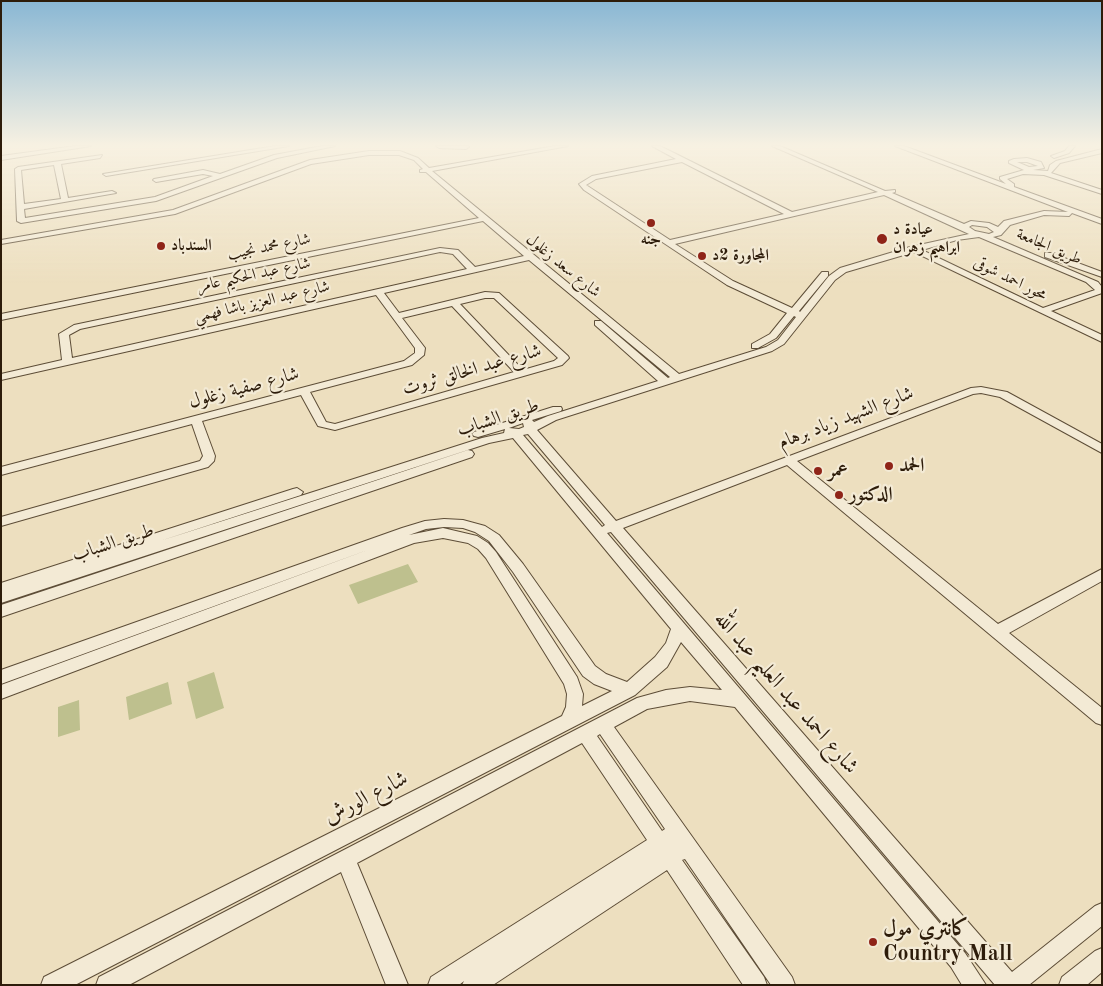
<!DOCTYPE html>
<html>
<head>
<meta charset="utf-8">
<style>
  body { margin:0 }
  #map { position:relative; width:1103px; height:986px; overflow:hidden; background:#eddfbf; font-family:"Old Standard TT",serif }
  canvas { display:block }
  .frame { position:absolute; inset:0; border:2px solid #2d1c0a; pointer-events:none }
</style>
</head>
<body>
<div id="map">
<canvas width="1103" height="986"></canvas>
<div class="frame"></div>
</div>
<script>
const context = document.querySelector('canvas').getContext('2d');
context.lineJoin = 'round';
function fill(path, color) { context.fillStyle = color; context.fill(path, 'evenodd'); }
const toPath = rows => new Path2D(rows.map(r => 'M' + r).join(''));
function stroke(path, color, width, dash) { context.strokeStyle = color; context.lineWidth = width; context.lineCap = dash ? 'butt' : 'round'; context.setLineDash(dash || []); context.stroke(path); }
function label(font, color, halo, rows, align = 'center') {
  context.font = font + ' "Old Standard TT",Amiri,serif'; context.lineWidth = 4.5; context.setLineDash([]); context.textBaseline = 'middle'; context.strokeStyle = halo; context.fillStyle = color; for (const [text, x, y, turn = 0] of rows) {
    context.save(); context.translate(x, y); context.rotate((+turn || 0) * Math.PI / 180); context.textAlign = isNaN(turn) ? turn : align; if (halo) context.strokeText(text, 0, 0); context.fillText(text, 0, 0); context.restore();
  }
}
const green = toPath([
  [408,564,418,582,358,604,349,585],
  [214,672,224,708,196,719,187,682],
  [168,682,172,704,129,720,126,697],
  [79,700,80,730,58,737,58,707]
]);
const minor = toPath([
  [75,146,91,146,1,160,1,156,75,146],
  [275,146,289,146,106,176,103,174,275,146],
  [322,146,335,146,277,158,156,201,21,223,17,221,15,169,18,167,102,155,100,158,61,164,68,198,112,191,116,193,24,209,25,218,155,197,213,176,203,174,156,182,153,180,154,179,203,170,220,174,274,155,322,146],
  [54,165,61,199,24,204,21,170,54,165],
  [436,146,468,146,469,147,466,149,439,148,436,146],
  [555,146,568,146,432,171,679,374,766,347,778,340,796,317,794,316,776,338,758,348,752,348,752,344,770,334,787,313,727,285,584,190,579,184,592,176,676,159,652,146,660,146,792,212,878,192,772,146,780,146,885,191,895,190,895,192,892,193,964,224,971,221,989,223,998,227,1004,221,1044,211,1068,212,895,146,904,146,1006,184,1000,179,1000,177,1024,170,1009,163,1009,161,1014,159,1027,158,1041,162,1044,168,1033,170,1048,171,1050,165,1056,161,1102,149,1102,153,1060,163,1051,173,1102,190,1102,194,1044,175,1023,174,1007,179,1014,184,1014,187,1102,219,1102,224,1072,213,1069,216,1044,215,1010,225,1001,235,993,237,1098,282,1102,287,1102,293,1051,311,1102,335,1102,342,914,252,846,272,835,280,784,344,772,351,556,420,537,430,616,521,971,388,981,387,1007,392,1102,444,1102,453,1000,397,981,393,973,394,797,461,998,624,1102,569,1102,581,1009,633,1102,708,1102,725,1096,723,787,465,623,528,1012,972,1095,906,1102,903,1102,926,1029,985,995,985,611,532,607,533,965,953,986,985,962,985,951,967,735,707,690,701,647,709,614,727,792,977,795,985,771,985,685,859,682,860,764,977,767,985,743,985,667,870,493,985,462,985,464,981,459,985,428,985,431,977,647,840,582,743,357,863,408,985,386,985,341,872,129,985,96,985,99,977,637,698,666,690,690,687,722,690,681,642,667,667,635,695,75,985,41,985,44,977,562,716,566,707,567,694,564,684,486,558,478,549,468,543,443,538,414,543,1,699,1,685,373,548,1,684,1,670,402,528,425,521,444,519,463,520,485,526,499,535,523,564,595,666,606,674,627,682,655,657,666,643,671,629,513,438,489,443,1,603,1,583,293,489,297,488,303,492,301,495,160,541,482,438,504,433,505,429,478,437,474,436,472,434,474,432,553,407,561,407,562,409,561,411,532,420,534,422,548,416,658,381,595,325,595,321,601,321,668,378,670,377,529,260,384,293,399,313,485,292,499,293,568,356,569,358,562,365,335,430,318,426,301,395,202,421,215,456,214,461,208,467,1,526,1,517,200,461,203,456,192,424,1,475,1,467,404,361,415,353,415,348,376,295,1,380,1,374,62,360,59,334,74,325,440,248,458,250,475,267,524,256,483,221,1,320,1,314,479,218,426,172,420,172,420,170,423,169,414,160,399,155,369,155,311,164,175,214,1,244,1,240,173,210,310,160,369,151,400,151,418,158,429,168,555,146],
  [682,162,784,214,670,240,586,185,596,179,682,162],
  [1017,162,1027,162,1038,166,1029,167,1017,162],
  [884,195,969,234,910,247,840,268,829,276,800,312,799,311,828,276,828,272,822,272,792,308,733,281,675,244,884,195],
  [972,225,987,227,994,232,989,234,975,231,969,227,972,225],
  [979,237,1086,282,1095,290,1043,308,922,250,957,240,979,237],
  [440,252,453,254,467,269,72,358,69,335,80,329,440,252],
  [485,298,494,298,558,358,554,361,523,370,460,304,485,298],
  [452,306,514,372,335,424,326,422,310,392,412,365,424,355,425,348,402,318,452,306],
  [523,423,524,427,519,429,509,428,523,423],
  [528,434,605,525,602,527,523,435,528,434],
  [444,527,463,528,475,532,489,541,513,572,583,676,594,684,612,691,582,706,583,694,577,677,496,552,488,543,477,536,443,528,409,535,426,529,444,527],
  [600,734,665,829,662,831,597,736,600,734],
  [1069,146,1075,146,1069,153,1054,158,1051,156,1065,151,1069,146],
  [1045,253,1051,253,1102,272,1102,277,1045,257,1045,253],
  [468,450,472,451,474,454,472,457,1,617,1,605,468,450],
  [1102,948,1102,972,1087,985,1059,985,1062,977,1095,951,1102,948]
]);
const markers = [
  [651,223,5,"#8f2418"],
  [882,239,6,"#8f2418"],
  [161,246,5,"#8f2418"],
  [702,256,5,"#8f2418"],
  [889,466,5,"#8f2418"],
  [818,471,5,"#8f2418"],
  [839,495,5,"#8f2418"],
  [873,942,5,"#8f2418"]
];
const farPoinames = [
  ["عيادة د",893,230],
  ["ابراهيم زهران",893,248],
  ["جنه",651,240,"center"],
  ["السندباد",171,246],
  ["المجاورة 2د",712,256]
];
const farStreetnames = [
  ["شارع محمد نجيب",269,247,-11],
  ["طريق الجامعة",1049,247,23],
  ["شارع سعد زغلول",563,266,39],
  ["شارع عبد الحكيم عامر",254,275,-12],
  ["محور احمد شوقى",1010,279,26],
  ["شارع عبد العزيز باشا فهمي",262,302,-13]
];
const streetNames = [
  ["شارع عبد الخالق ثروت",472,370,-16],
  ["شارع صفية زغلول",244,388,-15],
  ["طريق الشباب",498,418,-18],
  ["شارع الشهيد زياد برهام",846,418,-21],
  ["طريق الشباب",113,543,-18]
];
const poiNames = [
  ["الحمد",899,466],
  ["عمر",828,471],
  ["الدكتور",849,495]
];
const nearStreetnames = [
  ["شارع احمد عبد العليم عبد الله",786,693,49],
  ["شارع الورش",366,798,-27]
];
const nearPoinames = [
  ["كانتري مول",883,929],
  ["Country Mall",883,954]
];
fill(green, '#bec08e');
stroke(minor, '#5d4d37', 2);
fill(minor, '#f3ead5');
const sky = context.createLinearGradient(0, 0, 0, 284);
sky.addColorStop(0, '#89b7d4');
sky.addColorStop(0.51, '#f7f1e2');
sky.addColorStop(1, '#f7f1e200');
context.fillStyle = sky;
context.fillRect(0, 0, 1103, 284);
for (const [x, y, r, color] of markers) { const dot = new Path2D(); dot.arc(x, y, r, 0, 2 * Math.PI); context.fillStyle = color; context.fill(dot); stroke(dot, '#f3ead5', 2); }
label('bold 16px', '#2d1c0a', '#f3ead5', farPoinames, 'left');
label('16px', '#2d1c0a', '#f3ead5', farStreetnames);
label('19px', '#2d1c0a', '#f3ead5', streetNames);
label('bold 19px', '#2d1c0a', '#f3ead5', poiNames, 'left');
label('22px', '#2d1c0a', '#f3ead5', nearStreetnames);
label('bold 22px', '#2d1c0a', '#f3ead5', nearPoinames, 'left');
</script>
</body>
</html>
